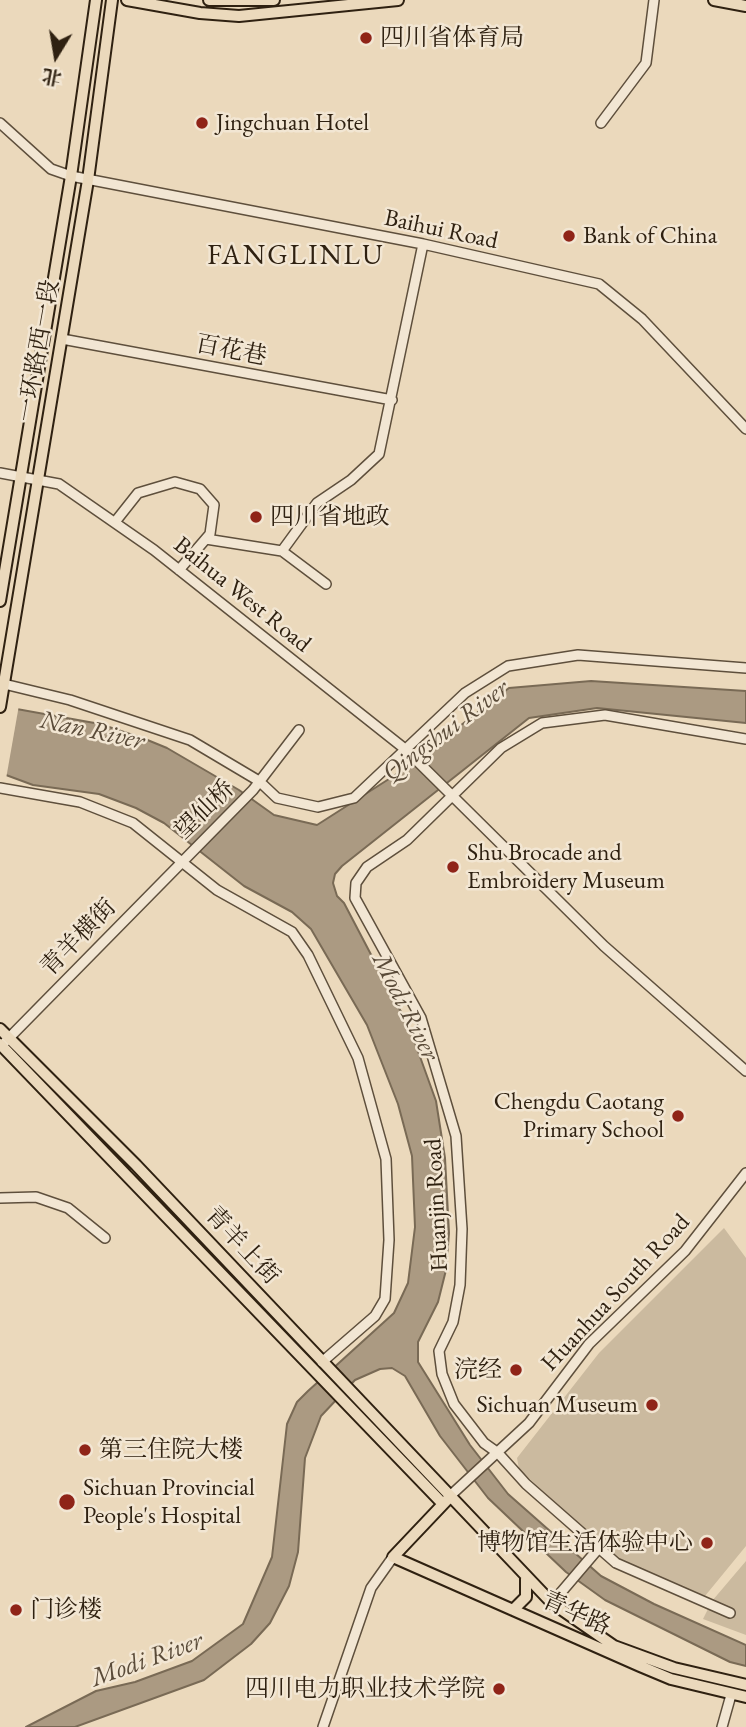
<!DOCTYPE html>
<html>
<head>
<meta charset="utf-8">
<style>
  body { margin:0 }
  #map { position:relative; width:746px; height:1727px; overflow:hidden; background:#ebd9bc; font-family:"EB Garamond","Noto Serif SC",serif }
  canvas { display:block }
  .north { position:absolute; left:21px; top:21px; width:70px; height:70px; -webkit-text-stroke:5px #f2e6d3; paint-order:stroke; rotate:191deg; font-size:19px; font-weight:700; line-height:28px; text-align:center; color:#2f2111 }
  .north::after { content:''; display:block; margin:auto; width:24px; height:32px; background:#2f2111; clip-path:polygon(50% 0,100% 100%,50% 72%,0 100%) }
</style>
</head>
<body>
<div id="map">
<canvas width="746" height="1727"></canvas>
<div class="north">北</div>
</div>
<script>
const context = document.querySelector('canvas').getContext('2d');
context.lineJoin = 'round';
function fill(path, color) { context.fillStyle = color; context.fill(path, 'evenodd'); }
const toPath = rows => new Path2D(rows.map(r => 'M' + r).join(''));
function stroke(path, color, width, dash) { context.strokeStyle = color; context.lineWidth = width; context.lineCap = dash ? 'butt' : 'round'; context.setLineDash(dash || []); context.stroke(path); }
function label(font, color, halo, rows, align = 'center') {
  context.font = font + ' "EB Garamond","Noto Serif SC",serif'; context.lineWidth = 5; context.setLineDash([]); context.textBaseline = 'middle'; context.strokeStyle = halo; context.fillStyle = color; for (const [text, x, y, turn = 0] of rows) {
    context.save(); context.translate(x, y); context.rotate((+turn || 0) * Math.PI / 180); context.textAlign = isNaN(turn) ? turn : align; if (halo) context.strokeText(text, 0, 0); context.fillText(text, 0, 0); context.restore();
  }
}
const green = toPath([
  [724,1228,746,1258,746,1546,705,1596,617,1559,519,1469,517,1458,599,1353],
  [746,1561,746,1635,703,1619,712,1601]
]);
const water = toPath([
  [591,681,746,691,746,723,597,708,529,718,342,866,335,874,333,883,337,896,344,903,410,1029,436,1101,445,1158,449,1233,446,1270,438,1302,418,1342,418,1362,470,1445,508,1494,601,1576,654,1604,746,1645,746,1666,730,1662,605,1600,566,1572,488,1498,440,1436,405,1376,392,1368,380,1369,355,1380,321,1416,305,1458,298,1552,289,1586,270,1623,251,1644,204,1680,75,1727,26,1727,96,1691,135,1682,192,1661,243,1624,272,1557,287,1424,297,1402,308,1391,394,1313,408,1283,415,1227,412,1156,398,1104,367,1025,311,929,292,912,244,886,164,823,136,808,99,794,33,785,6,775,0,706,100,724,145,739,167,748,239,790,274,815,317,825,403,770,509,688,591,681]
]);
const pier = toPath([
  [0,703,19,705,6,779,0,777]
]);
const minor = toPath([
  [0,123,51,169,71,176,423,244,599,284,642,319,746,429],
  [601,123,646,63,654,0],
  [62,339,392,400],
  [0,473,59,484,154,550,405,749,604,946,746,1071],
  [115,522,138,493,175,482,200,489,214,505,210,534,179,570],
  [206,539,282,551,317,503,351,480,379,454,423,244],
  [282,551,326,584],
  [4,684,70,700,190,740,259,781,277,798,318,807,354,798,465,693,508,666,578,655,746,668],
  [0,788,80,802,133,823,217,890,292,932,308,955,358,1058,386,1159,389,1240,385,1299,375,1316,322,1362],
  [6,1041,253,790,299,730],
  [0,1198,36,1197,68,1208,105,1238],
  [451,1495,529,1423,589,1344,685,1251,746,1173],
  [552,1603,598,1549],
  [730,1613,616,1563,526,1484,498,1453,484,1443,454,1404,442,1374,439,1351,453,1322,460,1285,462,1229,456,1136,421,1018,355,898,356,883,367,867,407,840,501,748,542,723,605,715,746,739],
  [323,1727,371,1588,393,1557],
  [722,1727,731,1695]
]);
const major = toPath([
  [127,0,200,13,239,16,398,0],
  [209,0,274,0],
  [714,0,746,6],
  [0,601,71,176,96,0],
  [0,707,88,180,112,0],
  [0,1029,136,1165,552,1603,614,1646,674,1668,746,1685],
  [0,1044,443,1504],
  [447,1500,393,1557,640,1666,671,1679,746,1697],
  [513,1610,526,1597,526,1579]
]);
const markers = [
  [366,38,7,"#8f2418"],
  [202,123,7,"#8f2418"],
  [569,236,7,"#8f2418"],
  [256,517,7,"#8f2418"],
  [453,867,7,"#8f2418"],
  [678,1116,7,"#8f2418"],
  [516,1370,7,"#8f2418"],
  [652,1405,7,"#8f2418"],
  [85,1450,7,"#8f2418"],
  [67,1502,9,"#8f2418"],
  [707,1543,7,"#8f2418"],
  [16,1610,7,"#8f2418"],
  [499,1689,7,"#8f2418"]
];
const poiNames = [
  ["四川省体育局",380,38],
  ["Jingchuan Hotel",216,123],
  ["Bank of China",583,236],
  ["四川省地政",270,517],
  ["Shu Brocade and",467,853],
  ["Embroidery Museum",467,881],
  ["Chengdu Caotang",664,1102,"right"],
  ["Primary School",664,1130,"right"],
  ["浣经",502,1370,"right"],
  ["Sichuan Museum",638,1405,"right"],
  ["第三住院大楼",99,1450],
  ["Sichuan Provincial",83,1488],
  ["People's Hospital",83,1516],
  ["博物馆生活体验中心",693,1543,"right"],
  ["门诊楼",30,1610],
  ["四川电力职业技术学院",485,1689,"right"]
];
const streetNames = [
  ["Baihui Road",441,230,12],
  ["一环路西一段",39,351,-80],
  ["百花巷",231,351,11],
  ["Baihua West Road",242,595,39],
  ["望仙桥",205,810,-44],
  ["青羊横街",79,938,-46],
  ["Huanjin Road",437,1205,-93],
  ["青羊上街",242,1246,47],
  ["Huanhua South Road",616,1293,-47],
  ["青华路",576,1614,24]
];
const waterNames = [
  ["Nan River",92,731,12],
  ["Qingshui River",446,731,-37],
  ["Modi River",405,1007,63],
  ["Modi River",147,1660,-20]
];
const quarterNames = [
  ["FANGLINLU",296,256]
];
fill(green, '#cbba9f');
fill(water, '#ab9a82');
stroke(water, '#796a55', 2);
fill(pier, '#ebd9bc');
stroke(minor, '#5e4f3c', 12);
stroke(major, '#2f2111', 14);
stroke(minor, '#f2e6d3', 9);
stroke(major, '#ebd9bc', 10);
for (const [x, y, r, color] of markers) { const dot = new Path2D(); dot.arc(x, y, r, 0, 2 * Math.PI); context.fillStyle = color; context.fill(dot); stroke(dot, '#f2e6d3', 2.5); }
label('24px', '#2f2111', '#f2e6d3', poiNames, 'left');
label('24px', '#2f2111', '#f2e6d3', streetNames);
label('italic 26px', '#5a4b39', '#f2e6d3', waterNames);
context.letterSpacing = '2px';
label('28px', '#2f2111', '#f2e6d3', quarterNames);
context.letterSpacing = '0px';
</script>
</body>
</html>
